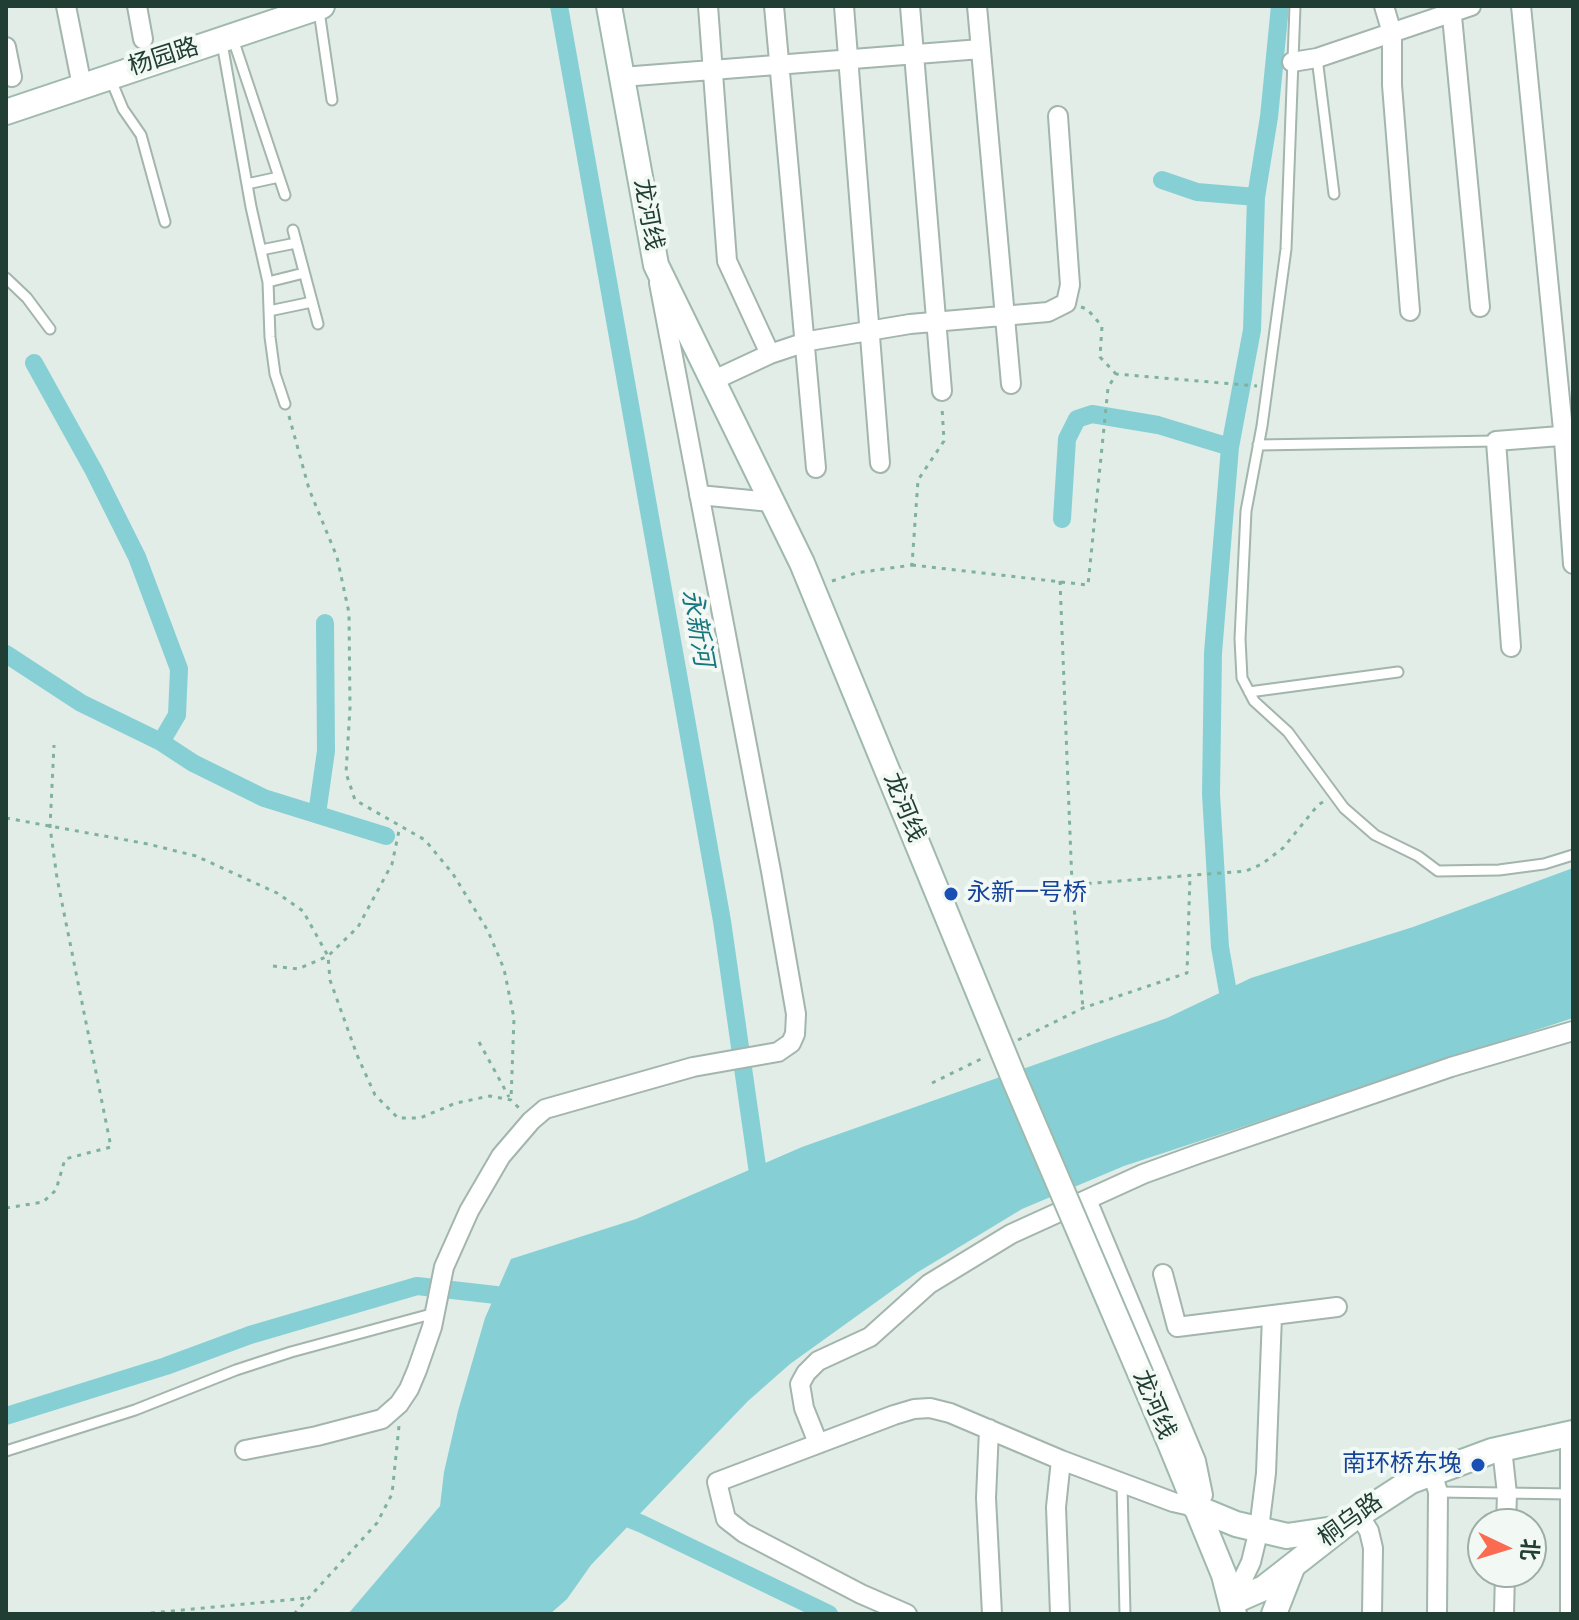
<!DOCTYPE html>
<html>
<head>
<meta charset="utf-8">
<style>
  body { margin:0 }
  #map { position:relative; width:1579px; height:1620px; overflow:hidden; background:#e1ede6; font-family:Roboto,"Noto Sans SC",sans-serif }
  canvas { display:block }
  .frame { position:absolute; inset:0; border:8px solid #203e33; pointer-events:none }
  .north { position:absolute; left:1467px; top:1508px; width:80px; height:80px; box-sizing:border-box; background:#f2f9f5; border:2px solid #9eaea7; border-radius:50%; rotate:94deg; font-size:22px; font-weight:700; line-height:32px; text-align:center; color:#203e33 }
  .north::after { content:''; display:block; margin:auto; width:28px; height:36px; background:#fa6b51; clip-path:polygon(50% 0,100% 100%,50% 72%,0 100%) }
</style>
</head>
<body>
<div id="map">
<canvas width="1579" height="1620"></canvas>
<div class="frame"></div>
<div class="north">北</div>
</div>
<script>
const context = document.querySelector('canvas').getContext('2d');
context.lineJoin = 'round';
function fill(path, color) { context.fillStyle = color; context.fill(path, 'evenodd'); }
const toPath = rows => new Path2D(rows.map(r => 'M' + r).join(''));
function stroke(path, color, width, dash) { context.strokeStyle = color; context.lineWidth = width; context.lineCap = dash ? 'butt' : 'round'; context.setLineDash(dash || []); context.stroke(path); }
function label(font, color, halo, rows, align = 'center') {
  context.font = font + ' Roboto,"Noto Sans SC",sans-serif'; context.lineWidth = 8; context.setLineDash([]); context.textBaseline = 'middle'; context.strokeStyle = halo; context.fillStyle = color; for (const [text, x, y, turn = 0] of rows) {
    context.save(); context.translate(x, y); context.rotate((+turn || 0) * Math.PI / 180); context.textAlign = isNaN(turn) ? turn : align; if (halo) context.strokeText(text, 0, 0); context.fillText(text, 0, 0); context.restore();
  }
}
const water = toPath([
  [1573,868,1573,1018,1124,1166,1022,1209,918,1272,790,1364,748,1401,697,1454,591,1565,567,1599,550,1614,348,1614,440,1506,444,1472,458,1411,485,1318,511,1259,636,1219,802,1147,1167,1018,1251,978,1413,927]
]);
const canal = toPath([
  [559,6,722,921,758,1173,764,1190],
  [1162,180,1197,192,1256,197],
  [34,363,94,471,137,557,179,669,177,715,161,742],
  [1062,519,1067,439,1077,419,1092,414,1158,425,1230,447],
  [6,654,81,703,161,742,193,763,264,798,386,836],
  [317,814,326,751,325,623],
  [1231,1009,1220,947,1211,794,1213,653,1230,447,1252,330,1256,197,1269,117,1280,6],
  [6,1416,166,1366,250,1335,417,1286,496,1295,515,1306],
  [610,1511,642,1524,829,1614]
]);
const path = toPath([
  [1081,307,1087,309,1102,326,1100,357,1116,374],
  [289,416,309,489,337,557,349,613,350,708,346,773,355,800,425,840,453,874,488,931,504,969,514,1018,511,1100],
  [912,565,1088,585,1108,388,1116,374,1257,386],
  [832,581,856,573,912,565,918,480,944,441,942,407],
  [1060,581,1072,884,1083,1008],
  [6,818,148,844,196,856,277,893,303,911,328,956,330,980,357,1055,375,1095,398,1118,420,1118,456,1103,490,1096,511,1100,520,1109],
  [968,893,1246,871,1262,864,1283,848,1318,805,1323,802],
  [273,966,298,969,328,956,358,927,392,864,400,826],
  [1018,1040,1083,1008,1187,973,1190,875],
  [479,1042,509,1097],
  [932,1083,983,1058],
  [6,1208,43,1202,56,1190,65,1159,111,1147,57,878,50,827,54,745],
  [141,1614,308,1598],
  [294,1614,377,1523,392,1494,399,1426]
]);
const lane = toPath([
  [1295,6,1286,249,1262,426,1246,511,1240,639,1242,678,1254,701,1288,732,1344,808,1375,835,1418,856,1438,871,1499,870,1544,864,1573,855],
  [319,11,332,100],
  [233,39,285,195],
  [222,43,251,207,268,282,270,337,275,374,285,404],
  [1317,58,1334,194],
  [111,80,123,109,141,135,165,222],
  [247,184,279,177],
  [293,230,318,324],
  [261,250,296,243],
  [6,278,27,298,50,329],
  [268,282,304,273],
  [269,311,312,302],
  [1258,445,1496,441],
  [1249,692,1398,672],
  [6,1451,135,1410,236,1370,291,1352,435,1313],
  [1122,1483,1125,1614],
  [1438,1492,1571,1494]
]);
const street = toPath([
  [66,6,82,86],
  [137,6,143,39],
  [708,6,727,261,770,354],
  [774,6,816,468],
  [844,6,880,463],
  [910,6,942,391],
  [977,6,1011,384],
  [1384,6,1392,33,1392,85,1410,311],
  [1451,6,1480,307],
  [1521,6,1564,440,1573,564],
  [6,47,12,77],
  [1292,62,1317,58,1471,6],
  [622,77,981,49],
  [712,381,770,354,809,341,910,324,1048,312,1066,303,1070,285,1058,116],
  [699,495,771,502],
  [1511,647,1496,441,1573,435],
  [1163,1274,1177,1327,1337,1307],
  [989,1429,986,1498,992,1614],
  [818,1443,804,1408,800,1384,806,1373,818,1361,870,1337,929,1284,1011,1234,1143,1174,1198,1154,1451,1067,1573,1031],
  [1502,1448,1507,1494,1506,1524],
  [245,1450,317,1436,382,1419,399,1404,409,1389,417,1370,432,1327,444,1267,469,1211,501,1156,531,1121,545,1109,693,1067,778,1052,791,1043,795,1034,796,1014,771,871,659,283],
  [1432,1472,1438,1492,1437,1614],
  [1359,1515,1369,1531,1373,1548,1372,1614],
  [1232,1602,1251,1562,1259,1529,1266,1473,1272,1316],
  [907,1614,861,1594,744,1533,726,1519,717,1482,894,1415,914,1409,930,1408,950,1413,1061,1460,1173,1502,1195,1507,1203,1495,1196,1461,1087,1200],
  [1060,1614,1056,1507,1061,1460],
  [1504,1614,1505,1572],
  [1570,1614,1570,1434]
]);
const secondary = toPath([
  [609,6,656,265,802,563,864,714],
  [6,112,322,6],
  [1167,1436,1224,1575,1234,1614],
  [1195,1507,1236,1524,1287,1536,1334,1529],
  [1232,1602,1264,1588,1351,1520,1411,1481,1492,1451,1573,1433],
  [1274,1614,1292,1568]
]);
const secondaryBridge = toPath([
  [864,714,1015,1081,1167,1436]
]);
const markers = [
  [951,894,8,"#1a4fb4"],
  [1478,1465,8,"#1a4fb4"]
];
const streetNames = [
  ["杨园路",164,58,-18],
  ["龙河线",647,215,80],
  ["龙河线",903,808,68],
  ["龙河线",1153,1405,67],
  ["桐乌路",1351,1521,-36]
];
const transitNames = [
  ["永新一号桥",967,894],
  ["南环桥东堍",1462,1465,"right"]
];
const waterNames = [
  ["永新河",696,628,80]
];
fill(water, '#86d0d5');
stroke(canal, '#86d0d5', 18);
stroke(lane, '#a3b5ad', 13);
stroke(street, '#a3b5ad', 22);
stroke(secondary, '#9fb9ad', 28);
stroke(path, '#7fb29d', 3, [4, 6]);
stroke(lane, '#fff', 9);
stroke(street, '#fff', 18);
stroke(secondary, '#fff', 24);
stroke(secondaryBridge, '#9fb9ad', 28, []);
stroke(secondaryBridge, '#fff', 24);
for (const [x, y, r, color] of markers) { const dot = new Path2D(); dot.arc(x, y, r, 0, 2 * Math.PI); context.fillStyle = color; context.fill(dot); stroke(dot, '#f2f9f5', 3); }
label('24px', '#203e33', '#f2f9f5', streetNames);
label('24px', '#164399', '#f2f9f5', transitNames, 'left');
label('italic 26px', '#17767e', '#f2f9f5', waterNames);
</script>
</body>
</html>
